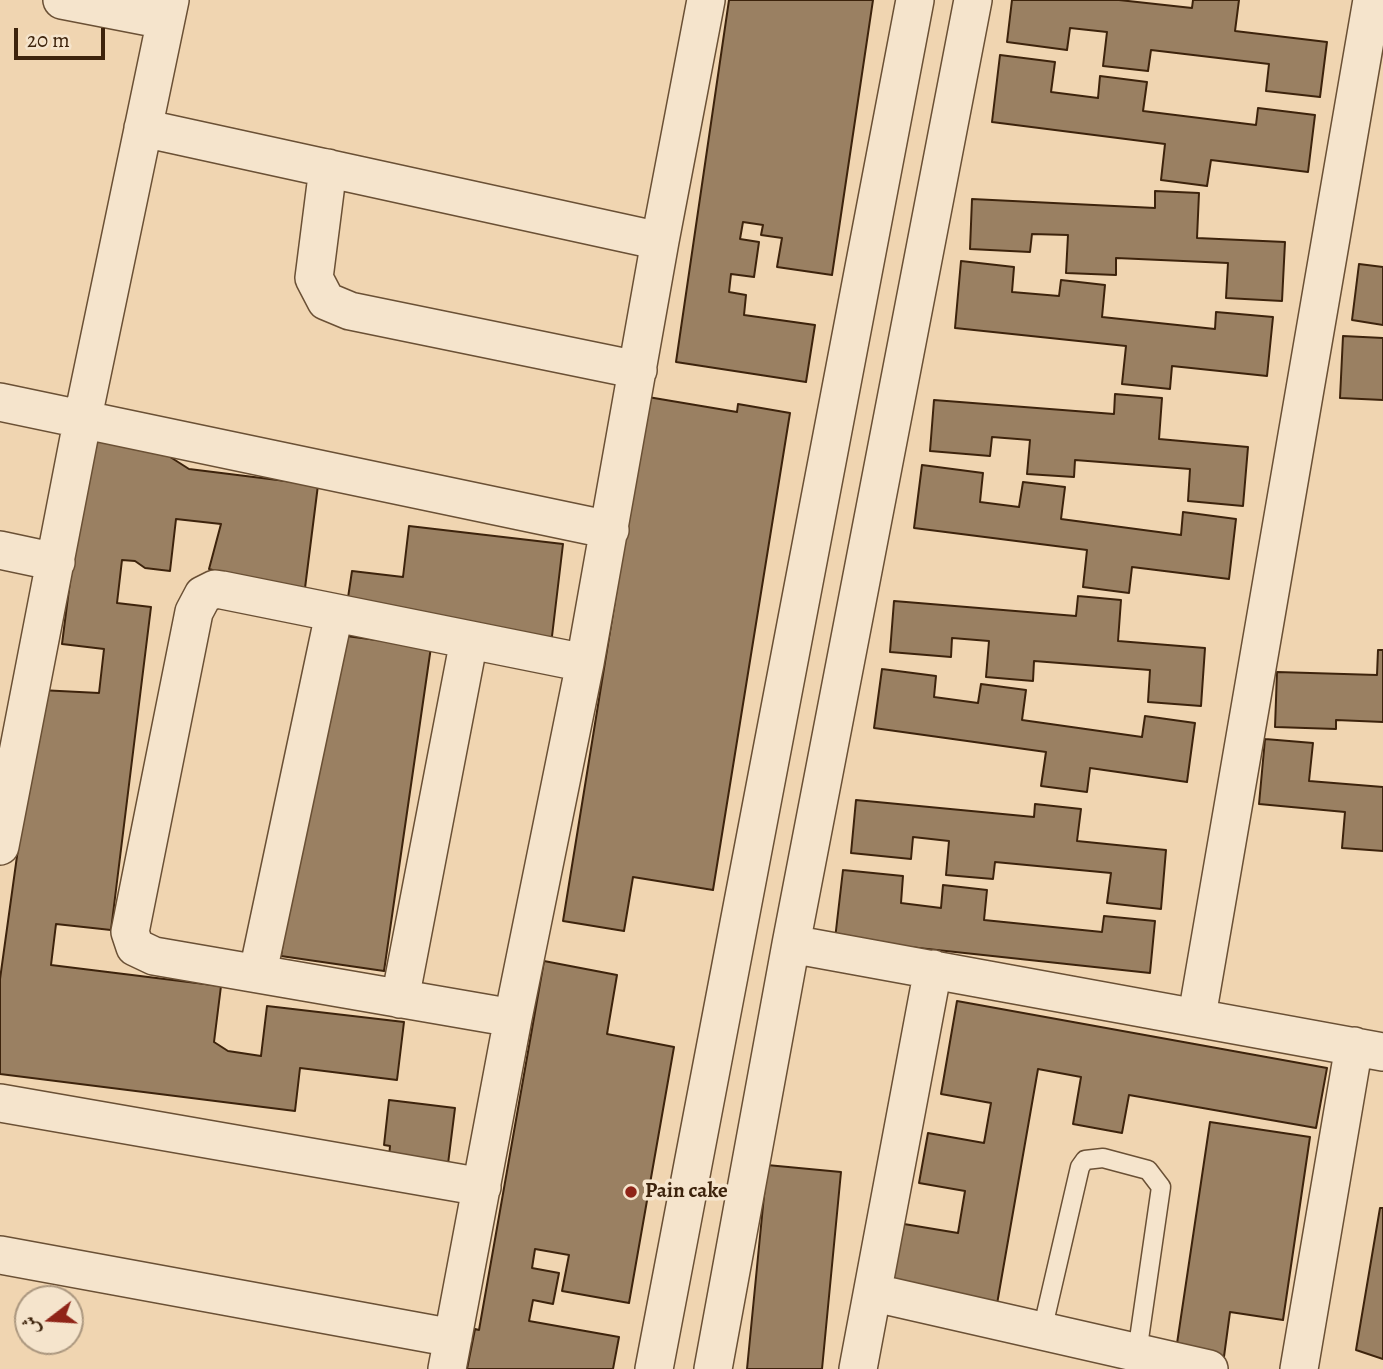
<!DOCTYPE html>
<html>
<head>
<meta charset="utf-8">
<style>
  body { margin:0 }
  #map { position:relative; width:1383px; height:1369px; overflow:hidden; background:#f0d5b1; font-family:Alegreya,Amiri,serif }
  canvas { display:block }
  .north { position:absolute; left:14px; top:1285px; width:70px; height:70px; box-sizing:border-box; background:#f5e4cc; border:2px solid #ab977f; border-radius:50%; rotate:253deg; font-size:19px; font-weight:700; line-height:28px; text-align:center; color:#3d230c }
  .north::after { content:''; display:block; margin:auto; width:24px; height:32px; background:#8f2418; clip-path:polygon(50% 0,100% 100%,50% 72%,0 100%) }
  .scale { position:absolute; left:14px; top:28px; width:91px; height:32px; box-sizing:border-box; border:4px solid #3d230c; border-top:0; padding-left:9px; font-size:21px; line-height:24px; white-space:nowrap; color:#3d230c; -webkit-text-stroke:5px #f5e4cc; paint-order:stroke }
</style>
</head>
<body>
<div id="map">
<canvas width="1383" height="1369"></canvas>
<div class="north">ش</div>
<div class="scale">20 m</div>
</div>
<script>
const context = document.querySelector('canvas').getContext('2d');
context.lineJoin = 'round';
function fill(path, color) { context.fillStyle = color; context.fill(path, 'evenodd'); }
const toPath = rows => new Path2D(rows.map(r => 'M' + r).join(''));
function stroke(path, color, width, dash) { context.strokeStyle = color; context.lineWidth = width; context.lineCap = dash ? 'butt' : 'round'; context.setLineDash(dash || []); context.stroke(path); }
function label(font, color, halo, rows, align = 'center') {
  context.font = font + ' Alegreya,serif'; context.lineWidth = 7; context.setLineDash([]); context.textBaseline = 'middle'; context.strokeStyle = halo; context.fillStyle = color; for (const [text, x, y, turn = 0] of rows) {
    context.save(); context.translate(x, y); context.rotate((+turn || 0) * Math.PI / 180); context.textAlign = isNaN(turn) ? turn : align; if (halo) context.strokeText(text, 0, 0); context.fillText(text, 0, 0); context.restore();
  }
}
const building = toPath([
  [729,0,873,0,832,275,777,267,782,238,761,235,763,225,743,222,740,239,759,242,754,277,731,274,729,292,746,295,744,315,815,325,806,382,676,362,729,0],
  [1012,0,1119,0,1192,8,1193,0,1239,0,1235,31,1327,42,1320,97,1266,91,1269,64,1151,50,1148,71,1103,66,1107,32,1070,28,1067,50,1007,42,1012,0],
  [1000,55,1055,62,1051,92,1098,98,1100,76,1147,82,1143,111,1256,125,1258,108,1315,115,1308,172,1211,160,1207,186,1161,180,1165,144,992,122,1000,55],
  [1155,191,1199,193,1197,238,1285,242,1282,301,1226,298,1228,263,1116,258,1116,275,1066,273,1068,235,1032,234,1030,252,970,249,972,199,1155,208,1155,191],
  [961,261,1014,267,1012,292,1059,296,1061,280,1105,285,1102,317,1215,329,1216,312,1273,317,1267,376,1172,366,1170,389,1122,384,1126,346,955,328,961,261],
  [1359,264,1383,267,1383,325,1352,320,1359,264],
  [1343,336,1383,338,1383,400,1340,398,1343,336],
  [1115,394,1162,398,1159,439,1248,447,1243,506,1188,501,1190,469,1075,460,1074,477,1027,474,1030,440,992,437,990,456,930,451,934,400,1114,414,1115,394],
  [648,397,737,412,738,404,790,413,713,890,633,877,624,931,563,921,648,397],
  [89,432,142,439,189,469,318,485,304,596,209,569,221,524,176,519,170,571,145,568,135,561,122,560,117,603,151,607,111,930,56,924,51,965,221,986,214,1042,228,1051,261,1056,267,1006,404,1022,397,1080,300,1068,295,1111,0,1074,0,979,40,690,99,693,104,649,62,644,89,432],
  [922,465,983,473,980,502,1019,507,1023,482,1065,487,1061,519,1181,535,1183,512,1236,519,1229,579,1132,567,1129,593,1083,587,1087,550,914,528,922,465],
  [409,526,563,544,550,653,346,611,352,571,403,577,409,526],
  [1078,596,1121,600,1118,641,1205,648,1201,706,1148,702,1150,670,1034,661,1033,681,986,677,989,641,952,638,951,657,890,652,894,601,1076,616,1078,596],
  [346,636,431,647,384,971,281,956,301,817,346,636],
  [1378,650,1383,650,1383,722,1336,720,1336,729,1275,727,1277,672,1377,675,1378,650],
  [882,669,936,676,934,697,978,703,981,684,1026,690,1022,720,1142,737,1145,716,1195,723,1187,782,1090,768,1087,792,1041,786,1046,752,874,728,882,669],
  [1265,739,1313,743,1309,781,1383,787,1383,851,1342,848,1345,812,1259,804,1265,739],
  [856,800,1034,817,1035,804,1081,809,1077,841,1166,850,1161,909,1107,903,1111,873,995,862,993,879,946,875,949,841,913,837,911,859,851,853,856,800],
  [843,870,903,876,901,903,941,908,943,885,987,890,984,920,1102,932,1104,916,1155,921,1150,973,835,939,843,870],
  [544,961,617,975,607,1034,674,1047,629,1303,562,1291,569,1255,535,1249,532,1268,559,1273,553,1304,533,1300,529,1321,619,1337,613,1369,467,1369,475,1329,479,1330,544,961],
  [957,1001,1327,1068,1316,1128,1129,1095,1122,1133,1073,1124,1081,1077,1038,1069,997,1304,892,1286,904,1224,958,1233,965,1191,919,1183,928,1133,984,1143,991,1103,941,1094,957,1001],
  [389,1100,455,1108,448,1164,389,1157,390,1146,384,1145,389,1100],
  [1210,1122,1310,1137,1283,1320,1230,1312,1223,1364,1175,1357,1210,1122],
  [767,1165,841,1172,822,1369,747,1369,767,1165],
  [1380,1208,1383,1208,1383,1359,1356,1350,1380,1208]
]);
const service = toPath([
  [1042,1331,1080,1167,1085,1160,1103,1158,1148,1170,1161,1187,1137,1353]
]);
const minor = toPath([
  [62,0,165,20],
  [143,128,660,241],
  [328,168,314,278,326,301,350,311,638,370],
  [0,402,610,530],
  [0,550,56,562],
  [0,846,83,417,170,0],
  [791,944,1383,1052],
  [258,972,334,614],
  [400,999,469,640],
  [1197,1016,1372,0],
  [513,1018,154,956,135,947,130,932,194,612,203,595,215,589,222,590,585,663],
  [0,1103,482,1187],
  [0,1255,453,1338],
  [875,1293,1209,1369],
  [447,1369,513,1018,585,663,660,241,706,0],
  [654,1369,915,0],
  [713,1369,791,944,973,0],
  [858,1369,933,969],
  [1299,1369,1354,1046]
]);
const markers = [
  [631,1192,7,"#8f2418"]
];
const poiNames = [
  ["Pain cake",645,1192]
];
fill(building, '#9a8062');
stroke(building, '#3d230c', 2);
stroke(service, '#6a5035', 21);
stroke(minor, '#6a5035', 40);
stroke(service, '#f5e4cc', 18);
stroke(minor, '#f5e4cc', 37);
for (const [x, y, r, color] of markers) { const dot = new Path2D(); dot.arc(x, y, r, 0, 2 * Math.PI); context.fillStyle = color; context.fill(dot); stroke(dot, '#f5e4cc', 2.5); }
label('bold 21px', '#3d230c', '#f5e4cc', poiNames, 'left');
</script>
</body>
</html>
